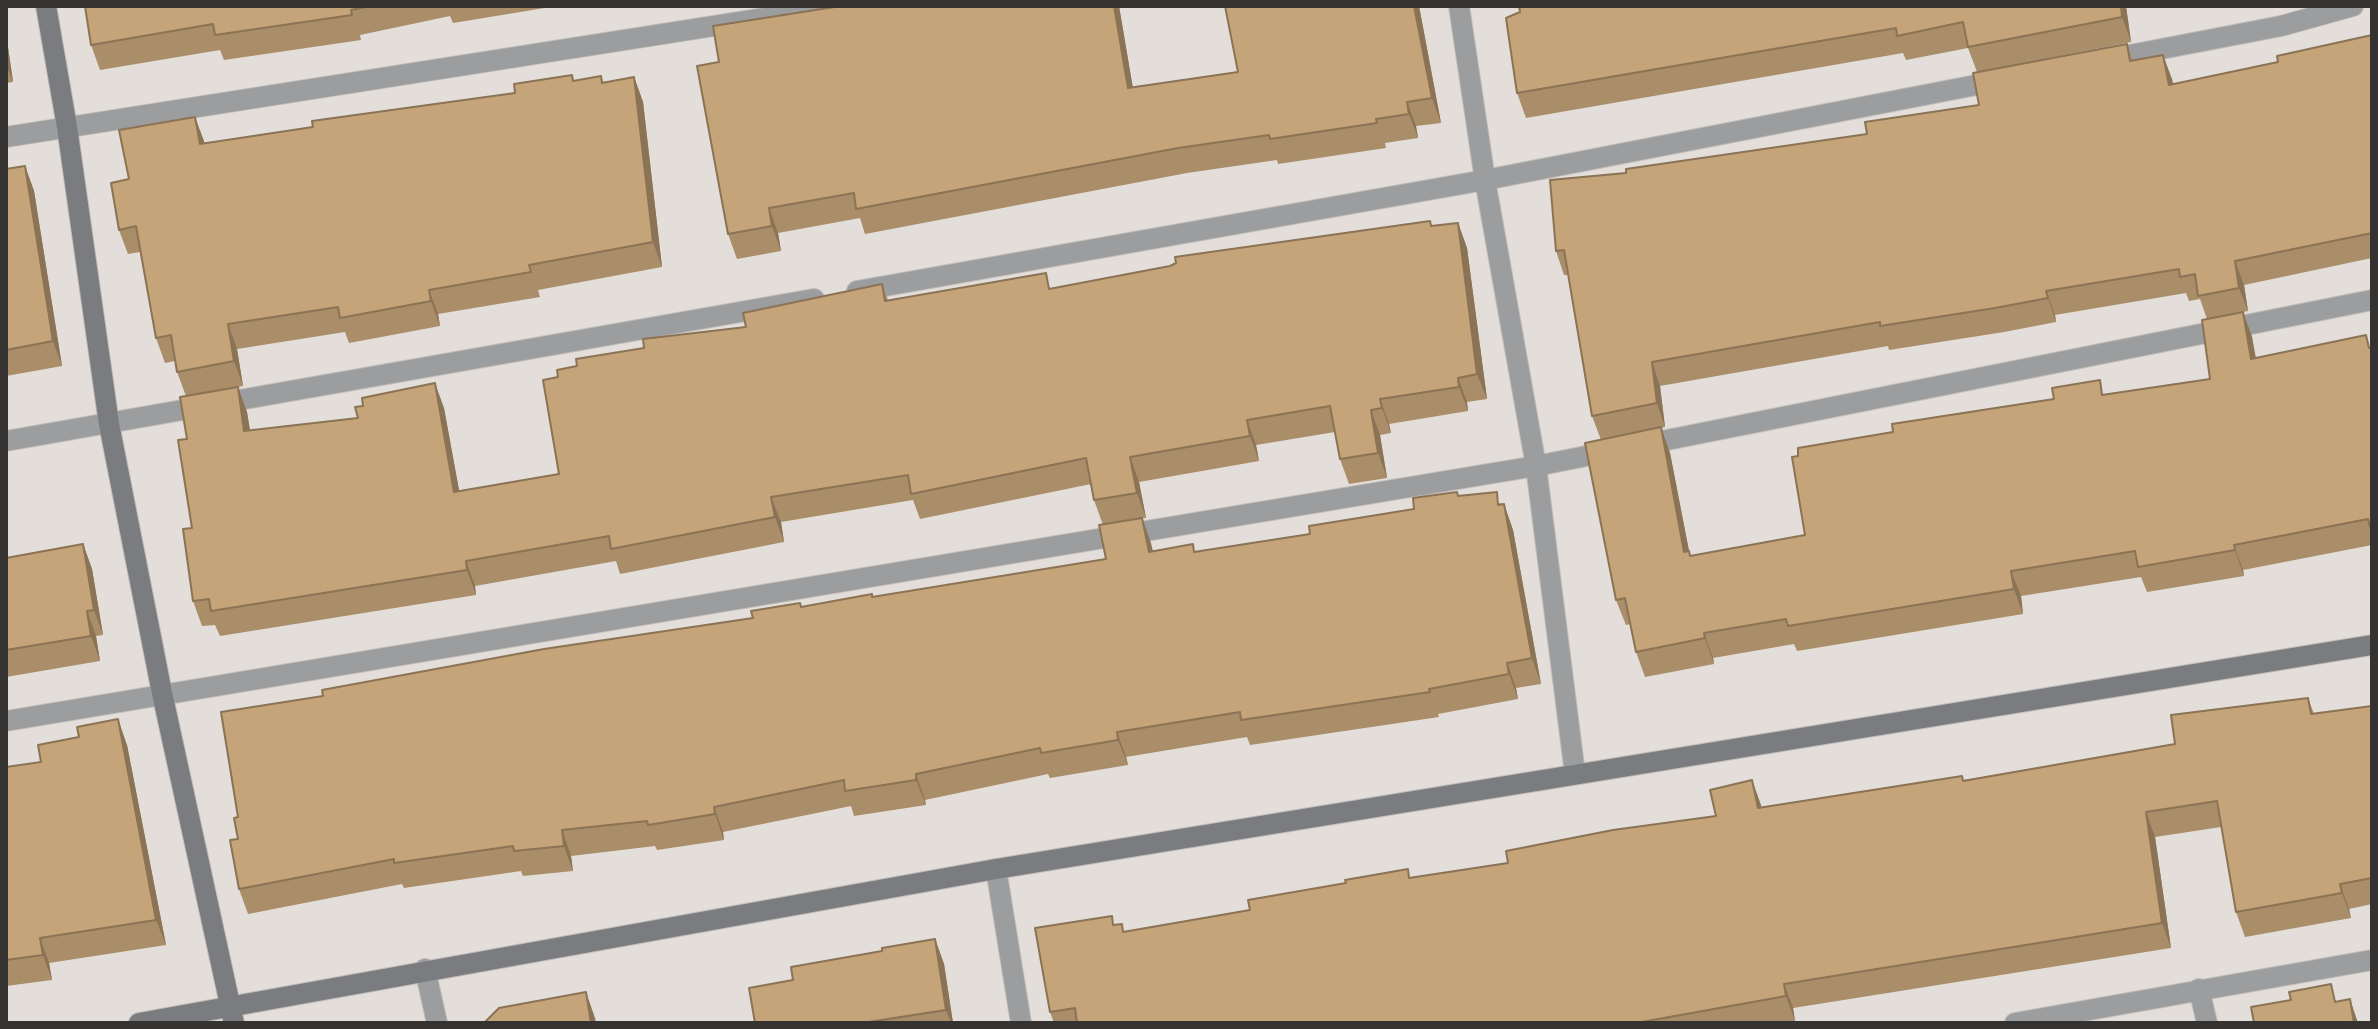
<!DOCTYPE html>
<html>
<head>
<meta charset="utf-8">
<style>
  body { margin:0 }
  #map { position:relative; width:2378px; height:1029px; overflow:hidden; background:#e3ded9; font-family:"Fira Sans Condensed",sans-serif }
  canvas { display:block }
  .frame { position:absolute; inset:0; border:8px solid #353331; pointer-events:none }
</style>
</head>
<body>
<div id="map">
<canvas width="2378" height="1029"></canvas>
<div class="frame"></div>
</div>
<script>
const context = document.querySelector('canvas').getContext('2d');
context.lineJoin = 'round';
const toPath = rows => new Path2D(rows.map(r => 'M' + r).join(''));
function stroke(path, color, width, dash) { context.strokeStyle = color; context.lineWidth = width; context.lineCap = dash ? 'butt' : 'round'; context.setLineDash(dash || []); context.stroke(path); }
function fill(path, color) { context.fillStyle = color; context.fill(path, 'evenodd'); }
const street = toPath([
  [1459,6,1485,180,1536,466,1575,774],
  [2104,60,2281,26,2353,6],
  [6,137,841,6],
  [857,291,1485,180,2002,80],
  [6,441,814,299],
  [6,721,1536,466,2372,300],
  [996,869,1021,1023],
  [425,969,437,1023],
  [2199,989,2207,1023],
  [2015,1023,2372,960]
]);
const secondary = toPath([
  [46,6,67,127,109,424,162,693,234,1023],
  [139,1023,996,869,2372,645]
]);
const wall = toPath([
  [85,6,557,6,453,23,450,16,360,35,361,40,224,60,220,50,100,70,91,45],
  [1119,6,1133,88,1238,72,1419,6,1441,123,1416,126,1418,138,1385,143,1386,148,1278,164,1277,160,1187,173,865,234,860,218,778,233,781,251,737,259,728,234,719,62],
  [2126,6,2131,42,1977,72,1968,48,1906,60,1903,53,1526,118,1517,93,1520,12],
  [6,33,13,82,6,83],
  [2372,35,2372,258,2244,285,2248,311,2243,312,2252,337,2256,358,2372,348,2372,545,2243,570,2244,576,2147,592,2141,577,2021,596,2023,614,1797,651,1794,644,1713,658,1714,664,1645,677,1636,652,1631,624,1626,625,1616,600,1601,440,1592,416,1568,275,1564,275,1556,251,1626,173,1867,134,1979,105,2127,44,2133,61,2172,79,2173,84,2278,62],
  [2186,293,2189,301,2200,299,2207,319,2210,379,2105,394,1893,432,1805,535,1690,556,1670,453,1661,428,1665,427,1660,386,1888,346,1889,350,2004,332,2056,322,2055,315],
  [601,76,603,82,634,77,643,102,662,267,538,290,540,297,438,314,440,326,349,343,345,332,237,349,243,386,238,387,247,412,250,431,444,408,459,491,559,474,558,377,577,366,644,348,746,327,882,284,888,300,1052,288,1458,223,1467,248,1487,399,1467,402,1468,411,1389,424,1391,433,1380,435,1387,478,1349,484,1340,459,1335,432,1256,445,1259,461,1139,482,1146,518,1142,518,1153,551,1196,552,1310,534,1414,509,1458,496,1504,504,1513,530,1541,684,1516,688,1518,699,1438,714,1439,717,1250,745,1247,737,1126,757,1128,765,1050,778,1048,774,925,800,926,805,854,816,851,806,723,832,724,840,657,850,655,846,571,856,573,871,523,876,521,871,404,888,402,884,248,914,239,889,238,817,323,696,753,618,800,603,802,607,873,597,1106,559,1103,525,1094,500,1091,484,920,519,913,500,781,522,784,542,620,574,616,561,475,586,476,595,220,636,215,625,202,626,193,601,192,528,187,439,186,396,177,372,175,361,165,363,156,338,140,252,128,254,119,230,129,179,205,144,515,93,574,81],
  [25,166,34,191,62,366,6,376,6,169],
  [83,544,92,569,103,635,96,636,100,661,6,677,6,558],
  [2308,698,2314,714,2372,706,2372,904,2349,909,2351,918,2245,937,2236,912,2221,827,2155,837,2171,948,1793,1008,1795,1021,1783,1023,1054,1023,1050,1012,1115,925,1125,932,1250,910,1411,878,1508,863,1716,816,1762,808,1964,780,2175,744],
  [127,745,166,945,49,963,52,980,6,986,6,767,41,762],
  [935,939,944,964,953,1023,755,1023,793,980,882,951]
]);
const shadedWall = toPath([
  [1114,6,1119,6,1137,113,1128,88],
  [1414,6,1419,6,1441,123,1432,98],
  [2121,6,2126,6,2131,42,2122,17],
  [6,33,13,82,6,64],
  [2163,55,2172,79,2178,109,2169,85],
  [634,77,643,102,662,267,653,242],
  [1407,102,1416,126,1418,138,1409,114],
  [195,117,204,141,209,169,200,144],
  [25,166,34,191,62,366,53,341],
  [769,208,778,233,781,251,772,226],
  [1458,223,1467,248,1487,399,1477,374],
  [2235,261,2244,285,2248,311,2239,288],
  [429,290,438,314,440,326,431,301],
  [2046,291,2055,315,2056,322,2048,298],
  [2243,312,2252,337,2260,385,2251,359],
  [228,324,237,349,243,386,234,361],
  [1652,362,1660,386,1665,427,1657,403],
  [1458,378,1467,402,1468,411,1459,387],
  [435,383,444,408,464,517,454,492],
  [238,387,247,412,254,456,244,431],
  [1380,399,1389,424,1391,433,1382,408],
  [1371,410,1380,435,1387,478,1378,453],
  [1247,420,1256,445,1259,461,1250,436],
  [1661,427,1670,453,1694,577,1684,552],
  [1130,457,1139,482,1146,518,1137,493],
  [771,497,781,522,784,542,775,517],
  [1504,504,1513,530,1541,684,1532,658],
  [1142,518,1151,543,1158,577,1149,552],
  [83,544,92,569,103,635,94,610],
  [2234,545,2243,570,2244,576,2235,550],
  [466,561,475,586,476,595,467,570],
  [2011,571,2021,596,2023,614,2014,589],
  [87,611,96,636,100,661,91,636],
  [1704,633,1713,658,1714,664,1705,638],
  [1507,663,1516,688,1518,699,1509,674],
  [118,719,127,745,166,945,156,920],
  [1117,732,1126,757,1128,765,1118,740],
  [916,774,925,800,926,805,916,780],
  [1752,780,1761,805,1767,833,1758,808],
  [714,807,723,832,724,840,715,814],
  [2146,812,2155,837,2171,948,2162,923],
  [562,830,571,856,573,871,564,846],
  [2340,884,2349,909,2351,918,2342,893],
  [40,938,49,963,52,980,43,955],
  [935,939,944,964,953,1023,951,1023,946,1010],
  [1784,984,1793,1008,1795,1021,1786,996],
  [586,992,595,1018,596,1023,591,1023],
  [2350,999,2358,1023,2354,1023]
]);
const building = toPath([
  [85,6,370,6,351,10,352,15,215,35,213,24,91,45,85,6],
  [841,6,1114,6,1128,88,1238,72,1225,6,1414,6,1432,98,1407,102,1409,114,1376,119,1377,123,1270,139,1269,135,1178,148,856,209,854,193,769,208,772,226,728,234,697,66,719,62,713,26,841,6],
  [1519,6,2121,6,2122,17,1968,47,1963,22,1897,36,1896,28,1517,93,1506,18,1520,12,1519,6],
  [2372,35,2372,233,2235,261,2239,288,2198,296,2195,274,2180,277,2179,269,2046,291,2048,298,1995,308,1880,326,1880,322,1652,362,1657,403,1592,416,1564,250,1556,251,1550,180,1626,173,1626,169,1867,134,1865,122,1979,105,1973,73,2127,44,2130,61,2163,55,2169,85,2278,62,2277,56,2372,35],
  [572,75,573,81,601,76,602,83,634,77,653,242,529,265,531,272,429,290,431,301,340,318,338,307,228,324,234,361,177,372,171,335,156,338,136,226,119,230,111,183,129,179,119,130,195,117,200,144,313,127,312,121,515,93,514,84,572,75],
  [25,166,53,341,6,350,6,169,25,166],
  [1430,221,1431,226,1458,223,1477,374,1458,378,1459,387,1380,399,1382,408,1371,410,1378,453,1340,459,1330,406,1247,420,1250,436,1130,457,1137,493,1094,500,1086,458,911,494,908,475,771,497,775,517,611,549,609,536,466,561,467,570,211,611,209,599,193,601,183,529,192,528,178,440,187,439,180,397,238,387,244,431,358,418,355,407,363,406,362,398,435,383,454,492,559,474,543,380,558,377,557,370,577,366,576,359,644,348,643,339,746,327,743,313,882,284,885,301,1046,273,1049,289,1170,266,1176,263,1175,257,1430,221],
  [2243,312,2251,359,2366,335,2369,348,2372,348,2372,527,2370,527,2368,519,2234,545,2235,550,2138,567,2135,551,2011,571,2014,589,1788,626,1786,619,1704,633,1705,638,1636,652,1625,598,1616,600,1585,443,1661,427,1684,552,1689,551,1690,556,1805,535,1792,457,1798,456,1798,448,1893,432,1892,424,2054,399,2052,388,2100,380,2102,395,2210,379,2202,320,2243,312],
  [1457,492,1458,496,1497,492,1498,505,1504,504,1532,658,1507,663,1509,674,1429,689,1430,692,1241,720,1240,712,1117,732,1118,740,1041,753,1040,748,916,774,916,780,845,791,844,780,714,807,715,814,648,825,647,821,562,830,564,846,514,851,513,846,394,863,394,859,239,889,230,840,238,839,234,818,238,817,221,712,323,696,322,690,544,649,753,618,751,611,800,603,801,607,872,594,872,597,1106,559,1099,525,1142,518,1149,552,1193,544,1194,552,1310,534,1309,526,1414,509,1413,498,1457,492],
  [83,544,94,610,87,611,91,636,6,650,6,558,83,544],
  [2308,698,2311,714,2372,706,2372,878,2340,884,2342,893,2236,912,2217,801,2146,812,2162,923,1784,984,1786,996,1636,1023,1077,1023,1075,1008,1050,1012,1035,928,1112,916,1113,925,1122,924,1123,932,1250,910,1248,900,1346,883,1345,880,1408,869,1409,878,1508,863,1506,851,1613,830,1716,816,1710,790,1752,780,1758,808,1962,776,1963,781,2175,744,2171,715,2308,698],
  [118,719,156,920,40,938,43,955,6,960,6,767,41,762,38,745,79,737,77,727,118,719],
  [935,939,946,1010,862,1023,755,1023,749,988,793,980,791,967,882,951,882,948,935,939],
  [2331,984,2335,1002,2350,999,2354,1023,2254,1023,2251,1007,2291,1000,2289,992,2331,984],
  [586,992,591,1023,484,1023,499,1008,586,992]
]);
stroke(street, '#c0bcb7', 22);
stroke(secondary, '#c0bcb7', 22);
stroke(street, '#9c9d9f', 20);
stroke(secondary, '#7b7c80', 20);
fill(wall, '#aa8d69');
fill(shadedWall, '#8b7355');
fill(building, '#c6a47a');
stroke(building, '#8b7355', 2);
</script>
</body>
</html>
